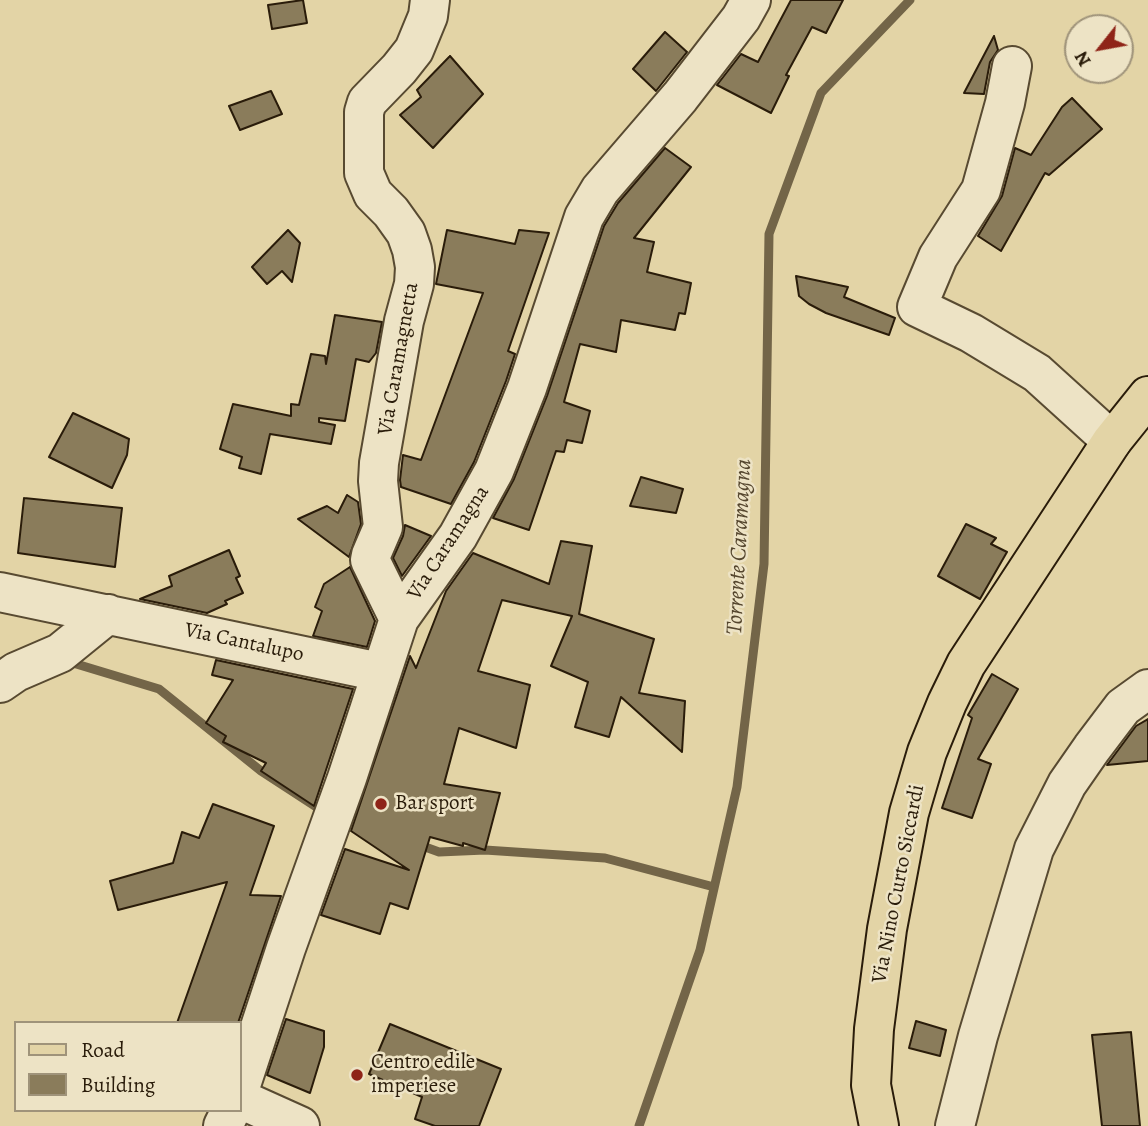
<!DOCTYPE html>
<html>
<head>
<meta charset="utf-8">
<style>
  body { margin:0 }
  #map { position:relative; width:1148px; height:1126px; overflow:hidden; background:#e3d4a6; font-family:Alegreya,serif }
  canvas { display:block }
  .legend { position:absolute; left:14px; top:1021px; width:228px; height:91px; box-sizing:border-box; background:#ede3c5; border:2px solid #9f937a; margin:0; padding:9px 12px; list-style:none; font-size:21px; color:#2a1c0a }
  .legend li { display:flex; align-items:center; gap:14px; height:35px }
  .legend b { width:35px; border:2px solid #9f937a }
  .north { position:absolute; left:1064px; top:14px; width:70px; height:70px; box-sizing:border-box; background:#ede3c5; border:2px solid #9f937a; border-radius:50%; rotate:239deg; font-size:19px; font-weight:700; line-height:28px; text-align:center; color:#2a1c0a }
  .north::after { content:''; display:block; margin:auto; width:24px; height:32px; background:#8f2418; clip-path:polygon(50% 0,100% 100%,50% 72%,0 100%) }
</style>
</head>
<body>
<div id="map">
<canvas width="1148" height="1126"></canvas>
<ul class="legend">
<li><b style="height:9px;background:#e3d4a6"></b>Road</li>
<li><b style="height:19px;background:#8a7c5b"></b>Building</li>
</ul>
<div class="north">N</div>
</div>
<script>
const context = document.querySelector('canvas').getContext('2d');
context.lineJoin = 'round';
const toPath = rows => new Path2D(rows.map(r => 'M' + r).join(''));
function stroke(path, color, width, dash) { context.strokeStyle = color; context.lineWidth = width; context.lineCap = dash ? 'butt' : 'round'; context.setLineDash(dash || []); context.stroke(path); }
function fill(path, color) { context.fillStyle = color; context.fill(path, 'evenodd'); }
function label(font, color, halo, rows, align = 'center') {
  context.font = font + ' Alegreya,serif'; context.lineWidth = 5; context.setLineDash([]); context.textBaseline = 'middle'; context.strokeStyle = halo; context.fillStyle = color; for (const [text, x, y, turn = 0] of rows) {
    context.save(); context.translate(x, y); context.rotate((+turn || 0) * Math.PI / 180); context.textAlign = isNaN(turn) ? turn : align; if (halo) context.strokeText(text, 0, 0); context.fillText(text, 0, 0); context.restore();
  }
}
const stream = toPath([
  [65,664,73,663,159,689,261,771,324,812],
  [417,844,439,852,485,850,605,858,714,887],
  [639,1126,700,950,737,787,764,564,769,234,821,93,910,0]
]);
const building = toPath([
  [303,0,307,23,272,29,268,5,303,0],
  [791,0,843,0,826,33,812,27,786,75,789,76,771,113,717,85,741,54,758,62,791,0],
  [665,32,687,52,656,91,633,69,665,32],
  [994,36,998,50,990,62,984,94,964,93,994,36],
  [450,56,483,94,433,148,400,115,421,97,417,90,450,56],
  [271,91,282,114,240,130,229,106,271,91],
  [1072,98,1102,129,1049,175,1045,173,1001,251,978,236,1002,196,1015,148,1031,155,1062,107,1072,98],
  [665,148,691,167,634,238,654,242,647,272,691,283,685,314,679,313,675,330,621,320,616,352,580,344,564,402,590,411,582,443,567,440,564,452,556,451,529,530,493,518,514,479,547,396,604,226,618,203,665,148],
  [288,230,300,243,292,282,282,271,267,284,252,267,288,230],
  [447,230,515,244,519,230,549,233,508,351,515,354,506,381,474,462,451,504,401,487,400,480,403,455,421,460,483,293,436,284,447,230],
  [796,276,848,287,844,297,895,318,889,335,826,313,809,304,799,296,796,276],
  [335,315,382,322,376,353,369,362,356,359,345,421,319,418,319,422,335,425,331,444,270,434,261,474,239,468,242,457,220,449,233,404,291,416,291,404,299,405,311,354,325,356,326,364,335,315],
  [73,413,129,439,127,455,112,488,49,457,73,413],
  [641,477,683,489,676,513,630,506,641,477],
  [347,495,358,502,361,524,349,557,298,519,327,506,338,513,347,495],
  [24,498,122,508,115,567,18,553,24,498],
  [966,524,996,538,991,544,1007,552,980,599,938,576,966,524],
  [405,525,431,536,402,576,393,558,403,536,405,525],
  [561,541,592,546,579,614,654,639,639,693,685,701,682,752,621,697,609,737,575,727,588,682,551,666,572,616,502,600,478,671,530,685,516,748,459,728,444,784,500,793,485,850,463,843,463,846,430,837,408,909,390,903,380,934,321,915,345,849,409,870,351,831,410,656,416,668,446,591,473,553,549,584,561,541],
  [229,550,240,576,236,578,243,593,225,601,227,604,207,613,140,599,172,586,169,576,229,550],
  [350,567,375,621,367,647,313,636,322,611,315,607,324,584,350,567],
  [216,660,353,689,314,806,261,771,266,763,223,742,226,736,206,723,233,680,212,675,216,660],
  [992,674,1018,689,978,759,991,764,972,818,942,808,972,718,968,715,992,674],
  [1148,719,1148,761,1107,765,1136,726,1148,719],
  [213,804,274,826,250,895,281,896,238,1023,177,1023,227,882,118,910,110,881,173,863,182,832,199,838,213,804],
  [286,1019,324,1031,324,1047,310,1093,267,1075,286,1019],
  [916,1021,946,1030,940,1056,909,1048,916,1021],
  [390,1024,501,1069,479,1126,435,1126,415,1119,422,1097,369,1074,390,1024],
  [1131,1032,1140,1126,1102,1126,1092,1035,1131,1032]
]);
const minor = toPath([
  [1012,66,1005,103,981,190,938,257,917,307,971,333,1037,373,1112,441],
  [0,592,380,672],
  [399,619,370,560,371,555,383,527,378,481,379,463,404,321,414,284,415,267,412,250,406,233,391,212,373,194,364,173,364,112,367,102,399,69,414,50,428,16,430,0],
  [0,683,16,672,60,653,108,614],
  [240,1088,286,948,347,778,399,619,458,536,494,471,527,388,584,217,600,190,680,97,741,18,751,0],
  [240,1099,300,1126],
  [223,1126,231,1110],
  [955,1126,978,1036,1034,849,1067,784,1092,748,1123,707,1148,689]
]);
const major = toPath([
  [879,1126,871,1085,874,1029,887,929,909,813,927,752,947,703,966,664,1112,441,1148,396]
]);
const markers = [
  [381,804,7,"#8f2418"],
  [357,1075,7,"#8f2418"]
];
const streetNames = [
  ["Via Caramagnetta",399,359,-80],
  ["Via Caramagna",449,543,-57],
  ["Via Cantalupo",244,643,12],
  ["Via Nino Curto Siccardi",899,884,-79]
];
const poiNames = [
  ["Bar sport",395,804],
  ["Centro edile",371,1063],
  ["imperiese",371,1087]
];
const waterNames = [
  ["Torrente Caramagna",740,547,-87]
];
stroke(stream, '#736548', 9);
fill(building, '#8a7c5b');
stroke(building, '#2a1c0a', 2);
stroke(minor, '#584a31', 42);
stroke(major, '#2a1c0a', 42);
stroke(minor, '#ede3c5', 38);
stroke(major, '#e3d4a6', 38);
for (const [x, y, r, color] of markers) { const dot = new Path2D(); dot.arc(x, y, r, 0, 2 * Math.PI); context.fillStyle = color; context.fill(dot); stroke(dot, '#ede3c5', 2.5); }
label('21px', '#2a1c0a', '#ede3c5', streetNames);
label('21px', '#2a1c0a', '#ede3c5', poiNames, 'left');
label('italic 23px', '#55462e', '#ede3c5', waterNames);
</script>
</body>
</html>
